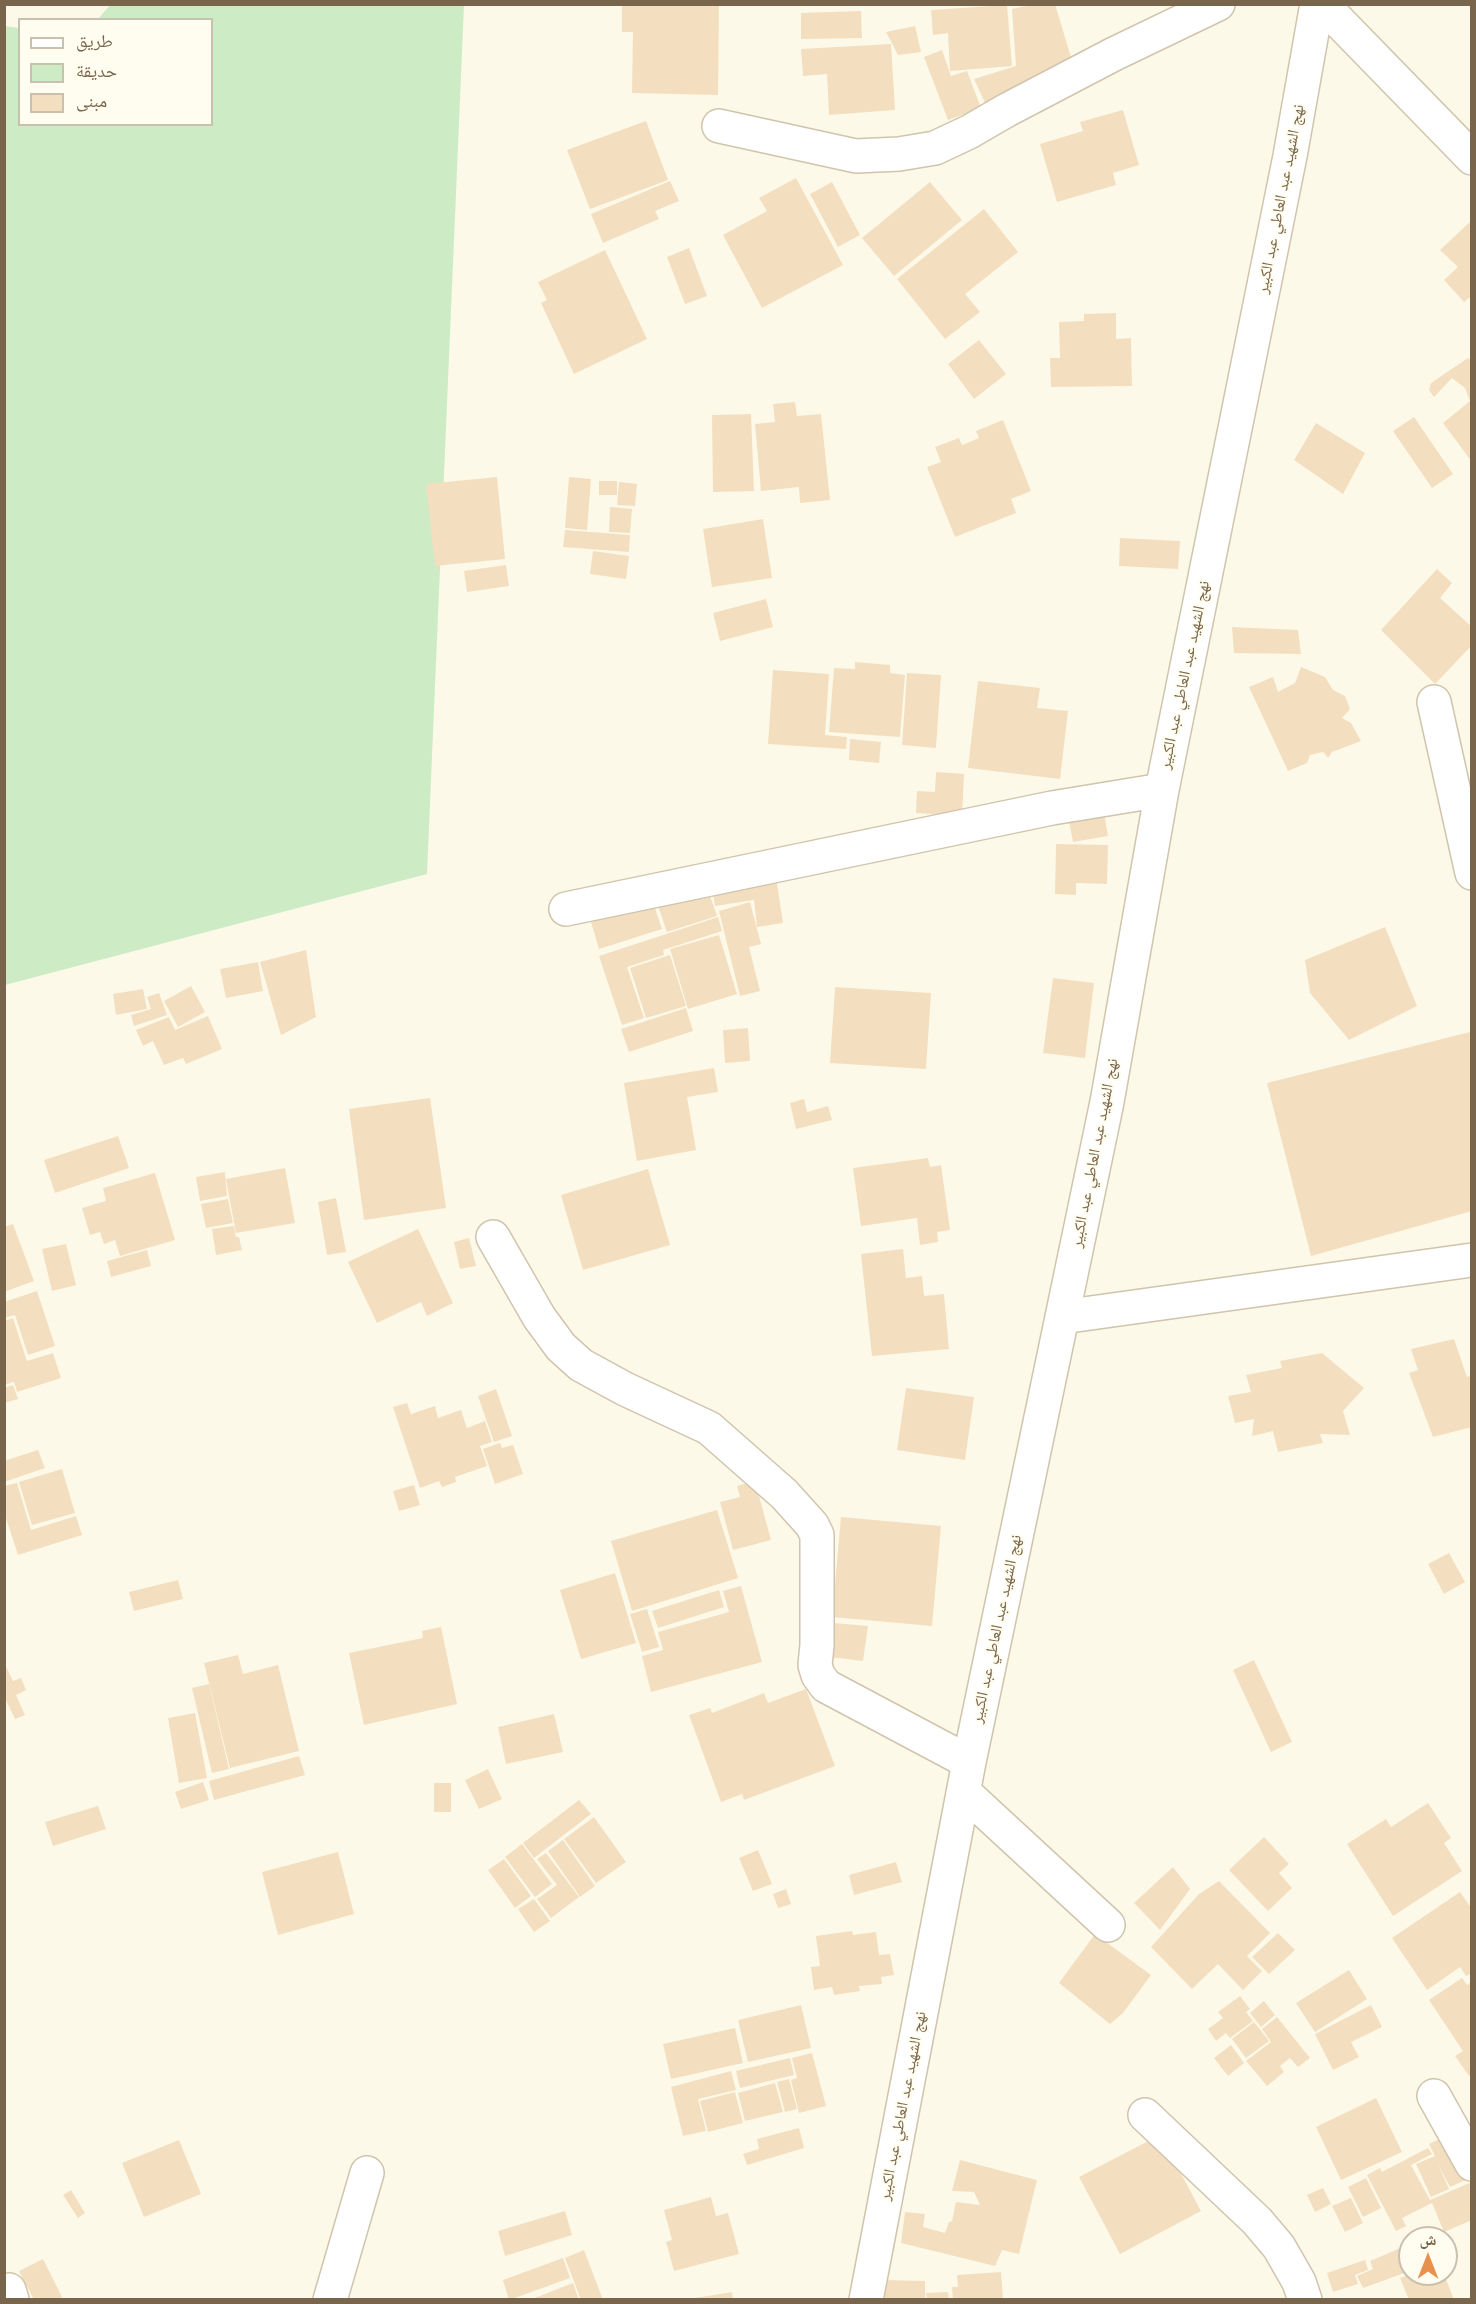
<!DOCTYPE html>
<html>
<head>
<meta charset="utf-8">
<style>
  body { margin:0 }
  #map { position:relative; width:1476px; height:2304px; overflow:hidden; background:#fdf9e9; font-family:Arial,"Noto Naskh Arabic",sans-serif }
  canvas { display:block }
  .frame { position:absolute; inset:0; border:6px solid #79654b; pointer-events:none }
  .legend { position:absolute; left:18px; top:18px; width:195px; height:108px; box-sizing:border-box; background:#fffcf0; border:2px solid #c9c0ae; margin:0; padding:8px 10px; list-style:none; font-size:18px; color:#79654b }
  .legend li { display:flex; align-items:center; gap:12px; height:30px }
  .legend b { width:30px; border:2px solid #c9c0ae }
  .north { position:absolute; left:1398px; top:2226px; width:60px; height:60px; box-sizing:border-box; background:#fffcf0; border:2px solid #c9c0ae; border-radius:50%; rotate:0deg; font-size:16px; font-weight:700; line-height:24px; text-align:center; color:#79654b }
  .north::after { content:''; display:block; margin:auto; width:21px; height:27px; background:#e9904c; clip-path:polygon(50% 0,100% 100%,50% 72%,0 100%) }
</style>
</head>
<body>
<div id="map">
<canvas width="1476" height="2304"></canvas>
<div class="frame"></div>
<ul class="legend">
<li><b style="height:8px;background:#fff"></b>طريق</li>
<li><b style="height:16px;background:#cdecc6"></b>حديقة</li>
<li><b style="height:16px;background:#f3dfbf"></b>مبنى</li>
</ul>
<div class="north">ش</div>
</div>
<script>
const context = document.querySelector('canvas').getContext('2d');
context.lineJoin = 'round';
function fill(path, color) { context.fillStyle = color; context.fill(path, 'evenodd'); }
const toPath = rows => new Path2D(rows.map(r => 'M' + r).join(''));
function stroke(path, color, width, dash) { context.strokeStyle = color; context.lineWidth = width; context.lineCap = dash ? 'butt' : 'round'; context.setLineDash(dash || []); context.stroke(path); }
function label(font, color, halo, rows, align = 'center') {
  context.font = font + ' Arial,"Noto Naskh Arabic",sans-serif'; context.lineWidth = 4.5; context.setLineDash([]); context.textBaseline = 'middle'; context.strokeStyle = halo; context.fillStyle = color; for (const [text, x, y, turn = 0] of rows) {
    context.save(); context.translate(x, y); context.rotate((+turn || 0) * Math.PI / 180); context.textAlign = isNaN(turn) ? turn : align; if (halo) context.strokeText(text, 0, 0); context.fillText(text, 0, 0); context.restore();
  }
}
const green = toPath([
  [110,5,464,5,427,874,5,985,5,26,19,28,20,124,212,124,212,20,98,19]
]);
const building = toPath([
  [622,4,719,4,718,95,632,93,633,32,622,32],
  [1036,4,1055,4,1073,64,986,105,974,79,1016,66,1012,9],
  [1007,5,1012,66,950,71,948,33,933,35,931,10],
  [861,11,862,38,801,39,801,13],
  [915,26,921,52,898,55,886,32],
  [891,44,895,110,829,115,827,74,803,76,801,49],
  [942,50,951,76,967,71,981,108,948,120,924,57],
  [1123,110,1139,165,1113,173,1116,185,1057,202,1040,144,1083,131,1080,122],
  [646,121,668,180,590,209,567,150],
  [796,178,843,265,762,308,723,235,767,211,759,198],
  [670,181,679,201,655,211,659,219,603,243,591,214],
  [832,182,860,235,838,247,810,194],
  [930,182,962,220,894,276,862,238],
  [984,209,1018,252,965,294,980,312,945,339,897,279],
  [1472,220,1472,299,1470,297,1464,302,1444,280,1458,267,1440,250],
  [689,248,707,296,685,304,667,257],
  [605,250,647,339,574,374,541,303,547,300,538,282],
  [1116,313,1116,339,1131,338,1132,386,1051,387,1050,358,1060,358,1059,322,1084,321,1084,314],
  [979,340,1006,374,974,399,948,364],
  [1468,358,1472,362,1472,462,1443,423,1470,401,1465,388,1452,378,1434,397,1429,390,1431,383],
  [795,402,797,416,821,414,830,500,800,503,799,487,761,491,755,424,775,422,773,404],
  [751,414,754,491,713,492,712,415],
  [1414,417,1453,474,1432,488,1393,431],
  [1003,420,1031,491,1011,499,1016,513,955,537,927,467,941,462,935,447,959,438,962,445,979,438,976,431],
  [1316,423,1365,453,1343,494,1294,460],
  [497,477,505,559,435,566,426,484],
  [569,477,591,479,587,530,565,528],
  [599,481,617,481,617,495,599,495],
  [619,482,637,484,635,506,617,505],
  [610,507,632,509,630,533,609,532],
  [763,519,772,578,712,587,703,529],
  [565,530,630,535,629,552,563,547],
  [1120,538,1180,541,1178,569,1119,566],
  [593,551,629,556,626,579,590,574],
  [506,565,509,586,467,592,464,571],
  [1437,569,1452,583,1440,598,1472,627,1472,645,1435,684,1381,630],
  [766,599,773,627,720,641,713,613],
  [1232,627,1298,630,1301,654,1234,653],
  [855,662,890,665,890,673,905,675,900,737,829,732,834,668,855,669],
  [1301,667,1325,677,1333,690,1345,696,1350,709,1342,718,1351,723,1361,741,1332,752,1328,758,1323,752,1310,755,1307,763,1288,771,1249,687,1273,677,1278,692,1295,683],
  [773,670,829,674,825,735,847,737,846,749,768,744],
  [907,673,941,675,936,748,902,745],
  [978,681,1040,688,1037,708,1068,711,1060,779,968,768],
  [850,739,881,742,879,763,849,760],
  [936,772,964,774,962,816,916,813,917,791,935,792],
  [1104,813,1108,836,1073,842,1069,821],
  [1056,844,1108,845,1107,884,1076,883,1076,895,1055,894],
  [776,877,783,923,757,927,754,900,715,906,712,887],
  [708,890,717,916,667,932,658,906],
  [653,902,662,929,599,949,591,922],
  [750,902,761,944,749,947,760,991,740,996,719,911],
  [718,917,722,931,663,950,664,955,627,967,644,1018,622,1025,599,956],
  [1385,927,1417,1006,1349,1040,1310,993,1305,960],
  [719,935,737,994,688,1009,670,949],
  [306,950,316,1017,281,1035,260,962],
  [670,955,686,1006,646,1018,630,968],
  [258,962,263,991,226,998,220,969],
  [1053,978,1094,983,1085,1058,1043,1053],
  [191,986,205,1012,178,1027,164,1001],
  [835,987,931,993,926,1069,830,1063],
  [143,989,147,1009,116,1015,113,994],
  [159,993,167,1015,134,1026,131,1015,151,1009,147,997],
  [686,1008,693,1031,629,1052,621,1029],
  [208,1016,222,1049,186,1064,183,1058,164,1065,153,1041,143,1046,136,1030,169,1017,175,1030],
  [748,1028,750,1061,725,1063,723,1030],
  [1470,1032,1472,1211,1311,1256,1267,1083],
  [714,1068,718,1092,687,1097,696,1150,637,1161,624,1083],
  [430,1098,446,1208,364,1220,349,1109],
  [804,1099,807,1112,828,1106,832,1120,796,1129,790,1103],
  [118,1136,129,1168,55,1193,44,1160],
  [928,1158,930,1167,941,1165,950,1230,937,1232,938,1242,920,1245,917,1218,861,1226,853,1168],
  [285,1168,295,1223,236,1233,226,1179],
  [648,1169,670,1245,583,1270,561,1195],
  [225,1172,227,1196,200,1201,196,1177],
  [155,1173,175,1240,120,1256,115,1240,104,1244,100,1232,90,1235,82,1208,106,1201,103,1188],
  [336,1198,346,1252,327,1255,318,1202],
  [228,1199,233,1223,206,1228,201,1204],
  [13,1224,34,1281,4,1292,4,1227],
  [234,1226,236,1237,239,1237,242,1250,216,1255,212,1229],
  [418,1229,453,1303,427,1316,421,1302,377,1323,348,1262],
  [469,1238,476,1266,460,1269,454,1242],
  [66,1244,76,1285,52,1291,42,1249],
  [903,1249,906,1278,922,1276,924,1296,944,1294,949,1349,872,1356,861,1254],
  [147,1250,151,1266,111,1277,107,1261],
  [37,1291,55,1346,28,1355,15,1315,4,1318,4,1302],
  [13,1318,27,1361,53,1353,61,1378,17,1392,14,1382,4,1385,4,1321],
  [1454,1339,1467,1377,1472,1375,1472,1427,1433,1437,1409,1373,1418,1370,1411,1349],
  [1322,1353,1364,1388,1343,1411,1350,1435,1320,1434,1323,1443,1278,1452,1273,1431,1252,1436,1254,1419,1235,1423,1228,1396,1251,1392,1246,1375,1282,1368,1280,1361],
  [13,1385,18,1399,4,1403,4,1388],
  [906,1388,974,1397,965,1460,897,1450],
  [496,1389,512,1436,494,1442,478,1396],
  [407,1403,411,1414,435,1406,438,1418,461,1410,467,1428,485,1421,492,1442,480,1446,487,1466,455,1477,456,1482,442,1487,439,1481,420,1488,393,1407],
  [500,1443,502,1448,513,1445,523,1474,495,1484,483,1449],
  [38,1450,45,1468,4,1482,4,1461],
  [62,1469,75,1513,32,1525,19,1482],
  [755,1481,771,1540,733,1550,720,1502,740,1497,737,1486],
  [17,1483,31,1530,76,1516,82,1535,18,1555,4,1512,4,1486],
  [414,1485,420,1505,399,1511,393,1491],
  [717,1510,738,1578,632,1611,611,1541],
  [841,1517,941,1526,932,1626,832,1617],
  [1449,1553,1465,1582,1444,1594,1428,1564],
  [615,1573,636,1643,581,1659,560,1590],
  [178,1580,183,1599,134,1611,129,1592],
  [741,1586,762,1662,651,1692,642,1656,663,1650,658,1632,729,1612,723,1591],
  [719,1590,724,1607,658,1628,652,1611],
  [647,1609,659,1647,642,1652,630,1614],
  [834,1623,868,1626,863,1661,829,1657],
  [441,1627,457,1704,364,1725,349,1653,423,1638,422,1631],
  [238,1655,243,1674,278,1665,299,1751,230,1768,204,1663],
  [1254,1660,1292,1742,1271,1752,1233,1670],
  [4,1662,13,1681,21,1678,26,1690,16,1695,25,1715,15,1719,4,1696],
  [209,1684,229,1769,212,1773,192,1688],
  [806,1689,835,1766,744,1800,742,1794,721,1802,689,1715,710,1708,712,1713,764,1693,768,1703],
  [195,1713,207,1778,179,1783,168,1718],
  [554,1714,563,1752,506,1764,498,1727],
  [299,1756,305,1775,214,1800,209,1781],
  [488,1769,502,1799,479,1809,465,1780],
  [203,1782,209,1800,181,1809,175,1792],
  [434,1783,451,1783,451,1812,434,1812],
  [579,1800,591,1814,534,1858,523,1843],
  [1428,1803,1451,1838,1444,1843,1462,1871,1393,1916,1347,1844,1386,1819,1391,1827],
  [98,1806,106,1829,53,1846,45,1822],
  [594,1817,626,1862,596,1883,564,1839],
  [1264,1837,1289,1864,1279,1873,1292,1888,1268,1911,1229,1870],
  [563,1840,595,1886,580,1897,548,1851],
  [522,1844,552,1884,535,1897,505,1857],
  [758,1850,772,1884,753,1891,739,1858],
  [338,1852,354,1914,278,1935,262,1872],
  [546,1853,579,1897,551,1918,537,1899,557,1885,537,1859],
  [504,1859,531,1896,515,1908,488,1870],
  [896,1862,902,1882,854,1895,849,1875],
  [1173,1867,1190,1889,1160,1930,1134,1903],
  [1219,1881,1270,1933,1247,1956,1262,1971,1243,1990,1218,1964,1192,1989,1151,1947,1199,1894],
  [786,1889,791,1904,778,1908,773,1894],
  [1460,1892,1472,1909,1472,1973,1466,1976,1460,1967,1427,1990,1392,1938],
  [534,1899,550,1921,534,1932,518,1909],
  [852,1931,853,1935,876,1932,879,1955,890,1954,894,1975,881,1977,882,1984,859,1986,860,1991,834,1995,832,1987,814,1990,811,1967,820,1966,816,1936],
  [1278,1933,1295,1950,1269,1974,1252,1957],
  [1095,1934,1151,1975,1123,2013,1110,2024,1059,1983],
  [1349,1970,1367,1999,1315,2032,1296,2003],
  [1462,1978,1467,1985,1472,1982,1472,2074,1469,2076,1455,2056,1463,2051,1429,2000],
  [1240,1996,1250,2009,1246,2012,1253,2021,1230,2038,1226,2033,1216,2041,1208,2029,1223,2018,1218,2012],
  [1264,2001,1275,2015,1261,2027,1250,2013],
  [801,2005,811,2048,748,2062,738,2020],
  [1371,2005,1382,2027,1351,2042,1359,2057,1333,2070,1315,2034],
  [1277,2017,1310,2058,1298,2067,1290,2058,1280,2066,1284,2072,1267,2086,1246,2061,1271,2042,1262,2029],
  [1254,2022,1269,2041,1246,2058,1232,2039],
  [735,2028,743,2063,671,2079,663,2044],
  [1231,2045,1244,2063,1228,2076,1214,2058],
  [812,2053,826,2106,799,2113,791,2080,797,2078,792,2058],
  [790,2058,794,2075,740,2088,736,2071],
  [731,2071,736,2090,698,2099,706,2131,683,2136,671,2087],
  [789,2079,797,2109,785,2112,777,2082],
  [775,2083,783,2112,745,2121,738,2093],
  [735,2092,743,2123,708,2132,700,2101],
  [1376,2098,1402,2152,1341,2180,1316,2127],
  [799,2128,804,2148,747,2165,743,2154,759,2149,757,2139],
  [1452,2133,1472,2177,1450,2187,1438,2164,1449,2189,1431,2197,1416,2164,1435,2156,1429,2144],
  [1158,2136,1171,2155,1201,2211,1120,2254,1079,2177],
  [179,2140,201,2194,144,2217,122,2163],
  [1428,2148,1432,2154,1411,2165,1430,2200,1472,2182,1472,2220,1444,2232,1432,2203,1402,2218,1406,2226,1396,2231,1367,2175,1380,2168,1382,2172],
  [960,2160,1037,2180,1019,2254,1002,2250,995,2266,901,2243,905,2212,925,2214,923,2227,945,2233,949,2222,952,2221,956,2202,980,2205,974,2192,952,2191],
  [1366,2178,1381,2208,1363,2217,1348,2187],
  [1323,2188,1331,2204,1315,2212,1307,2195],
  [71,2190,85,2213,78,2218,63,2195],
  [711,2197,716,2216,728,2213,739,2254,674,2271,666,2242,672,2240,664,2210],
  [1351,2198,1363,2223,1345,2232,1332,2206],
  [565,2211,572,2235,505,2256,498,2231],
  [1410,2244,1410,2271,1363,2288,1357,2276,1373,2269,1370,2261],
  [584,2250,603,2300,581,2300,565,2258],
  [563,2258,570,2278,509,2300,503,2280],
  [43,2259,62,2297,57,2300,34,2300,19,2271],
  [1365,2260,1368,2270,1355,2275,1358,2284,1333,2292,1327,2273],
  [1001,2272,1003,2300,953,2300,952,2287,958,2287,957,2275],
  [1410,2274,1444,2274,1454,2300,1409,2300,1400,2278],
  [885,2280,925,2281,925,2300,884,2300],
  [573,2283,579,2300,532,2300,532,2299],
  [732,2292,733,2300,695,2300,695,2298],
  [948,2292,949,2300,927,2300,926,2293]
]);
const minor = toPath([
  [1322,4,1472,158],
  [719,126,856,156,899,154,935,148,969,132,1007,110,1114,54,1218,4],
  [1434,702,1472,873],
  [566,909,1052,808,1162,790],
  [493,1237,539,1317,561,1347,581,1365,625,1389,709,1428,784,1494,812,1525,817,1535,817,1645,815,1665,818,1675,826,1686,969,1762],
  [1062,1317,1472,1260],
  [964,1792,1108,1925],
  [1434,2096,1472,2164],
  [1145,2115,1257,2221,1279,2247,1299,2282,1305,2300],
  [9,2290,12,2300],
  [330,2300,367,2173],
  [866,2300,969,1762,1107,1102,1162,790,1290,156,1317,4]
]);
const streetNames = [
  ["نهج الشهيد عبد العاطي عبد الكبير",1281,199,-79],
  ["نهج الشهيد عبد العاطي عبد الكبير",1185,675,-78],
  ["نهج الشهيد عبد العاطي عبد الكبير",1095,1153,-79],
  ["نهج الشهيد عبد العاطي عبد الكبير",997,1629,-78],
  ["نهج الشهيد عبد العاطي عبد الكبير",903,2106,-79]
];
fill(green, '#cdecc6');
fill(building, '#f3dfbf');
stroke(minor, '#d0c4ad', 36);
stroke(minor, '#fff', 33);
label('16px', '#79654b', '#fffcf0', streetNames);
</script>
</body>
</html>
